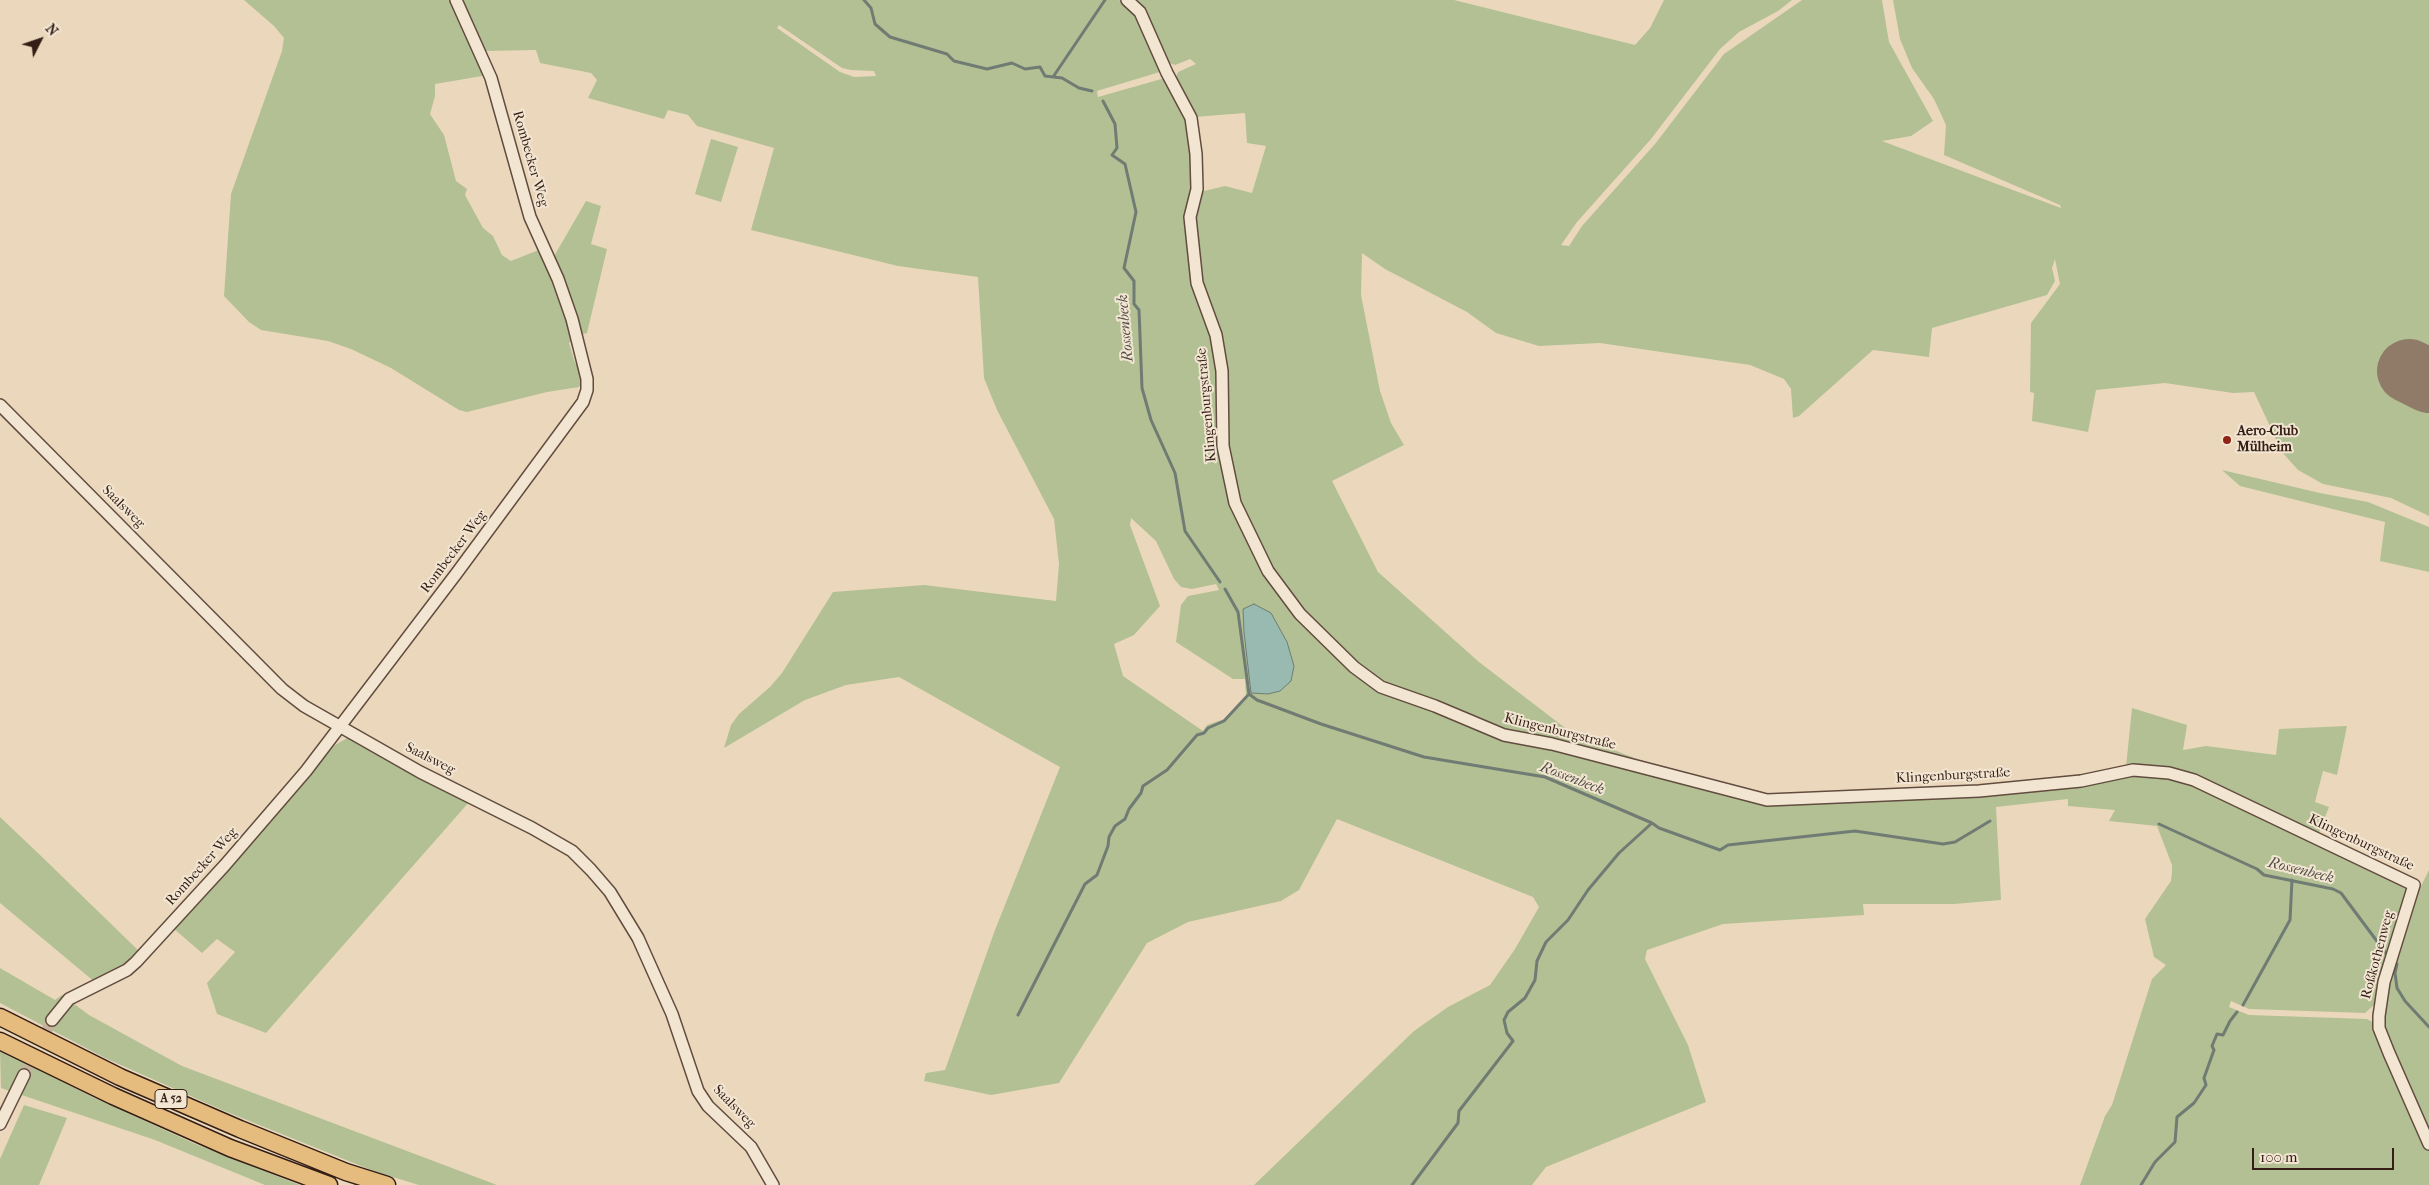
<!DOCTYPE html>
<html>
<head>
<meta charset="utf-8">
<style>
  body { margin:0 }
  #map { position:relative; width:2429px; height:1185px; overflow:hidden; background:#ebd8bc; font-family:"IM FELL French Canon",serif }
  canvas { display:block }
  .north { position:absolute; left:15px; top:15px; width:50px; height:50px; -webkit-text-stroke:4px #f2e6d3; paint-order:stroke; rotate:49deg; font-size:14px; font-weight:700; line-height:20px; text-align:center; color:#341e15 }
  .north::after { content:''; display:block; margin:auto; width:18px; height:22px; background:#341e15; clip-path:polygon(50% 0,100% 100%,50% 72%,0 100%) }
  .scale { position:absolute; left:2252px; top:1148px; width:142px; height:22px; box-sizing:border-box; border:2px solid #341e15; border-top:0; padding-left:6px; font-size:15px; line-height:18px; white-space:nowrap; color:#341e15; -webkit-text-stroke:4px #f2e6d3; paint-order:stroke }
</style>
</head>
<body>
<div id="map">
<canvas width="2429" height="1185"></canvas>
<div class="north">N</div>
<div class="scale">100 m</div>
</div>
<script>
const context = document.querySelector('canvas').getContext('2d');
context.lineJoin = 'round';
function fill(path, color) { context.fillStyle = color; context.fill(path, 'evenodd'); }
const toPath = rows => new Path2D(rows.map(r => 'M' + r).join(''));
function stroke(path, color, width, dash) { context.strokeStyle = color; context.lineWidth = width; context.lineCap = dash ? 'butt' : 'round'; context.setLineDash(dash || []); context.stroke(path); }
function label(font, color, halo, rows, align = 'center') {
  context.font = font + ' "IM FELL French Canon",serif'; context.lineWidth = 4; context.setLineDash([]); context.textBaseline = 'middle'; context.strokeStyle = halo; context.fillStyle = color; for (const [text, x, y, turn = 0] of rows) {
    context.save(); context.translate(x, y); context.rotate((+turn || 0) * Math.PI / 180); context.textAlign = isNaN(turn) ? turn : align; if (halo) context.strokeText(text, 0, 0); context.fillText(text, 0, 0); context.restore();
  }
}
const green = toPath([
  [244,0,448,0,454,3,488,75,435,84,435,96,430,114,444,135,456,181,467,189,465,195,483,228,493,236,502,255,511,261,541,249,555,281,573,338,569,343,575,363,580,366,583,381,579,387,547,392,467,412,459,410,391,368,351,349,328,341,261,330,249,322,224,296,231,194,282,51,284,38,274,26],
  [459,0,1119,0,1134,10,1163,71,1097,91,1098,97,1165,78,1187,119,1193,154,1193,190,1187,215,1194,284,1213,335,1219,333,1202,283,1194,216,1200,192,1225,186,1252,193,1266,146,1247,143,1245,113,1194,117,1175,80,1178,72,1196,64,1190,59,1175,65,1169,63,1141,5,1134,0,1454,0,1635,45,1650,28,1664,0,1792,0,1778,11,1739,32,1720,49,1651,139,1577,222,1561,245,1569,246,1582,226,1655,144,1724,54,1802,0,1882,0,1889,42,1933,121,1911,136,1882,141,2061,208,2060,205,1944,155,1946,125,1934,99,1912,68,1900,39,1893,0,2429,0,2429,516,2391,498,2323,484,2298,470,2282,452,2254,392,2233,393,2165,383,2096,390,2088,432,2032,421,2034,393,2030,392,2031,323,2060,284,2055,259,2052,268,2055,281,2047,295,1932,328,1929,357,1873,350,1799,416,1793,418,1791,389,1784,379,1750,365,1600,343,1539,346,1496,333,1467,312,1385,269,1362,253,1361,295,1380,391,1391,423,1404,445,1332,481,1378,572,1479,662,1573,734,1637,759,1635,763,1553,741,1505,732,1433,702,1432,710,1502,740,1550,748,1765,804,1978,795,2083,784,2134,774,2160,776,2191,783,2405,884,2409,893,2375,1004,2365,1013,2249,1009,2231,1001,2229,1007,2249,1015,2367,1019,2385,1029,2386,992,2415,898,2429,870,2429,1185,2080,1185,2105,1116,2112,1105,2152,979,2166,965,2154,957,2145,919,2171,881,2172,872,2172,865,2157,826,2109,821,2115,810,2068,806,2068,799,1996,807,2001,900,1954,904,1863,904,1864,915,1723,924,1647,950,1645,959,1688,1045,1706,1102,1546,1167,1532,1185,1254,1185,1414,1031,1448,1007,1490,985,1515,949,1539,907,1533,897,1337,819,1299,890,1281,901,1188,922,1147,943,1059,1083,991,1095,924,1081,926,1073,945,1070,995,930,1060,767,899,677,846,685,805,700,724,748,731,725,739,714,770,687,782,673,833,592,924,585,1056,601,1059,564,1054,519,997,410,984,378,978,277,898,266,751,230,774,148,697,126,688,115,668,110,664,119,588,98,597,80,591,73,540,63,536,50,484,51],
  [779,25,842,68,851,70,874,71,876,76,854,77,840,72,777,28],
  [1131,518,1156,541,1174,579,1181,587,1192,589,1216,584,1219,590,1188,596,1181,605,1176,642,1233,679,1245,679,1246,696,1224,719,1207,725,1203,731,1123,676,1114,644,1134,635,1160,606,1130,525],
  [711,139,738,147,721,202,695,194],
  [586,201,601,206,591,244,607,249,587,333,580,335,553,258],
  [2222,470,2320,493,2368,502,2429,527,2429,572,2380,561,2385,522,2240,486],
  [2132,708,2187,725,2183,750,2206,746,2276,755,2279,729,2347,726,2337,775,2323,771,2315,802,2329,807,2318,835,2195,777,2126,767],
  [349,737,470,801,266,1033,217,1014,207,983,235,952,217,939,202,953,173,928,335,745],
  [0,817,39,854,141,953,124,968,96,983,0,903],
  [0,968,55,1000,62,995,89,1015,182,1066,497,1185,419,1185,376,1172,222,1110,105,1058,0,1003],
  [0,1050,95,1098,193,1143,300,1185,265,1185,155,1140,1,1088],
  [24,1105,67,1118,39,1185,0,1185,0,1159]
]);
const water = toPath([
  [1254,604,1271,613,1287,642,1294,666,1291,681,1280,691,1268,694,1251,693,1244,632,1243,609,1254,604]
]);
const stream = toPath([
  [864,0,871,8,875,24,890,37,947,54,954,61,987,69,1012,63,1025,69,1040,67,1045,76,1062,78,1079,88,1092,91],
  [1053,77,1105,0],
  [1103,101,1115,124,1117,148,1112,155,1125,164,1136,212,1124,268,1134,281,1134,304,1139,310,1142,388,1151,420,1175,473,1185,531,1220,582],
  [1225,589,1238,612,1249,694,1257,700,1321,724,1424,757,1545,777,1652,823,1659,828,1720,850,1728,845,1855,831,1943,844,1955,842,1990,821],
  [2159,824,2257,869,2264,875,2333,889,2341,893,2388,956],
  [2397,964,2395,973,2397,988,2405,1001,2429,1027],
  [2243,1005,2290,920,2292,880],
  [1018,1015,1085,884,1097,875,1108,846,1109,837,1115,826,1125,819,1129,809,1141,793,1143,786,1167,770,1197,735,1204,733,1208,728,1224,721,1249,694],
  [1412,1185,1458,1123,1459,1111,1513,1041,1507,1033,1504,1020,1508,1012,1525,998,1535,980,1537,961,1546,942,1568,920,1588,890,1619,853,1652,823],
  [2141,1185,2155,1162,2175,1142,2177,1117,2194,1103,2206,1085,2204,1078,2214,1050,2212,1046,2217,1034,2223,1035,2230,1021,2237,1012]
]);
const runway = toPath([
  [2409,371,2429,381]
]);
const minorTunnel = toPath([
  [24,1075,52,1020]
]);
const minor = toPath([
  [1127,0,1140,12,1167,73,1191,118,1196,154,1197,189,1190,217,1197,283,1216,335,1222,371,1223,446,1235,503,1268,571,1300,614,1354,667,1381,687,1435,706,1504,735,1552,744,1767,800,1979,791,2081,781,2133,770,2169,773,2194,780,2414,885,2384,982,2379,1016,2379,1028,2389,1053,2429,1144],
  [0,405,282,689,304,706,420,772,532,828,572,851,591,870,610,892,638,938,672,1014,698,1091,708,1106,751,1147,773,1185],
  [52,1020,69,999,127,970,136,962,225,865,306,771,456,574,583,402,587,390,587,379,572,319,558,279,530,217,491,78,456,0],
  [0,1124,24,1075]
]);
const highway = toPath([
  [0,1017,120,1077,240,1129,346,1172,387,1185],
  [0,1041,113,1096,230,1148,329,1185]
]);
const markers = [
  [2227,440,5,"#8f2418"]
];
const shields = [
  [171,1099,32]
];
const shieldNames = [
  ["A 52",171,1099]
];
const streetNames = [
  ["Rombecker Weg",530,159,74],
  ["Klingenburgstraße",1207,405,-95],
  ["Saalsweg",123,507,45],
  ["Rombecker Weg",454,552,-53],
  ["Klingenburgstraße",1560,732,14],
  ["Saalsweg",430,759,27],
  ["Klingenburgstraße",1953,776,-3],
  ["Klingenburgstraße",2361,843,25],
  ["Rombecker Weg",202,867,-48],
  ["Roßkothenweg",2378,955,-75],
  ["Saalsweg",734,1107,46]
];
const poiNames = [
  ["Aero-Club",2237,432],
  ["Mülheim",2237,448]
];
const waterNames = [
  ["Rossenbeck",1126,328,-95],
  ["Rossenbeck",1572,779,21],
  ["Rossenbeck",2301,871,14]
];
fill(green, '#b2c094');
fill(water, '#98bab1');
stroke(water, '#707c73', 1);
stroke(stream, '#707c73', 3);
stroke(runway, '#907b68', 64);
stroke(minorTunnel, '#c6b39b', 11, [11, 5.5]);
stroke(minor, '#624c3f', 14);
stroke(highway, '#341e15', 19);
stroke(minor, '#f2e6d3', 11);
stroke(highway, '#e6bc7e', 16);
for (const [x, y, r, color] of markers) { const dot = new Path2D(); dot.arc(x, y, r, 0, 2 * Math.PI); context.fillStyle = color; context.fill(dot); stroke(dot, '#f2e6d3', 2); }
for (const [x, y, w] of shields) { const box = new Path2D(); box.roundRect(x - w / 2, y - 9.5, w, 19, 4); context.fillStyle = '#f2e6d3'; context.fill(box); stroke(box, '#341e15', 1); }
label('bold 12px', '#341e15', null, shieldNames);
label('14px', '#341e15', '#f2e6d3', streetNames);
label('bold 14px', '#341e15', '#f2e6d3', poiNames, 'left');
label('italic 15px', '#524d44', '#f2e6d3', waterNames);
</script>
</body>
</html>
